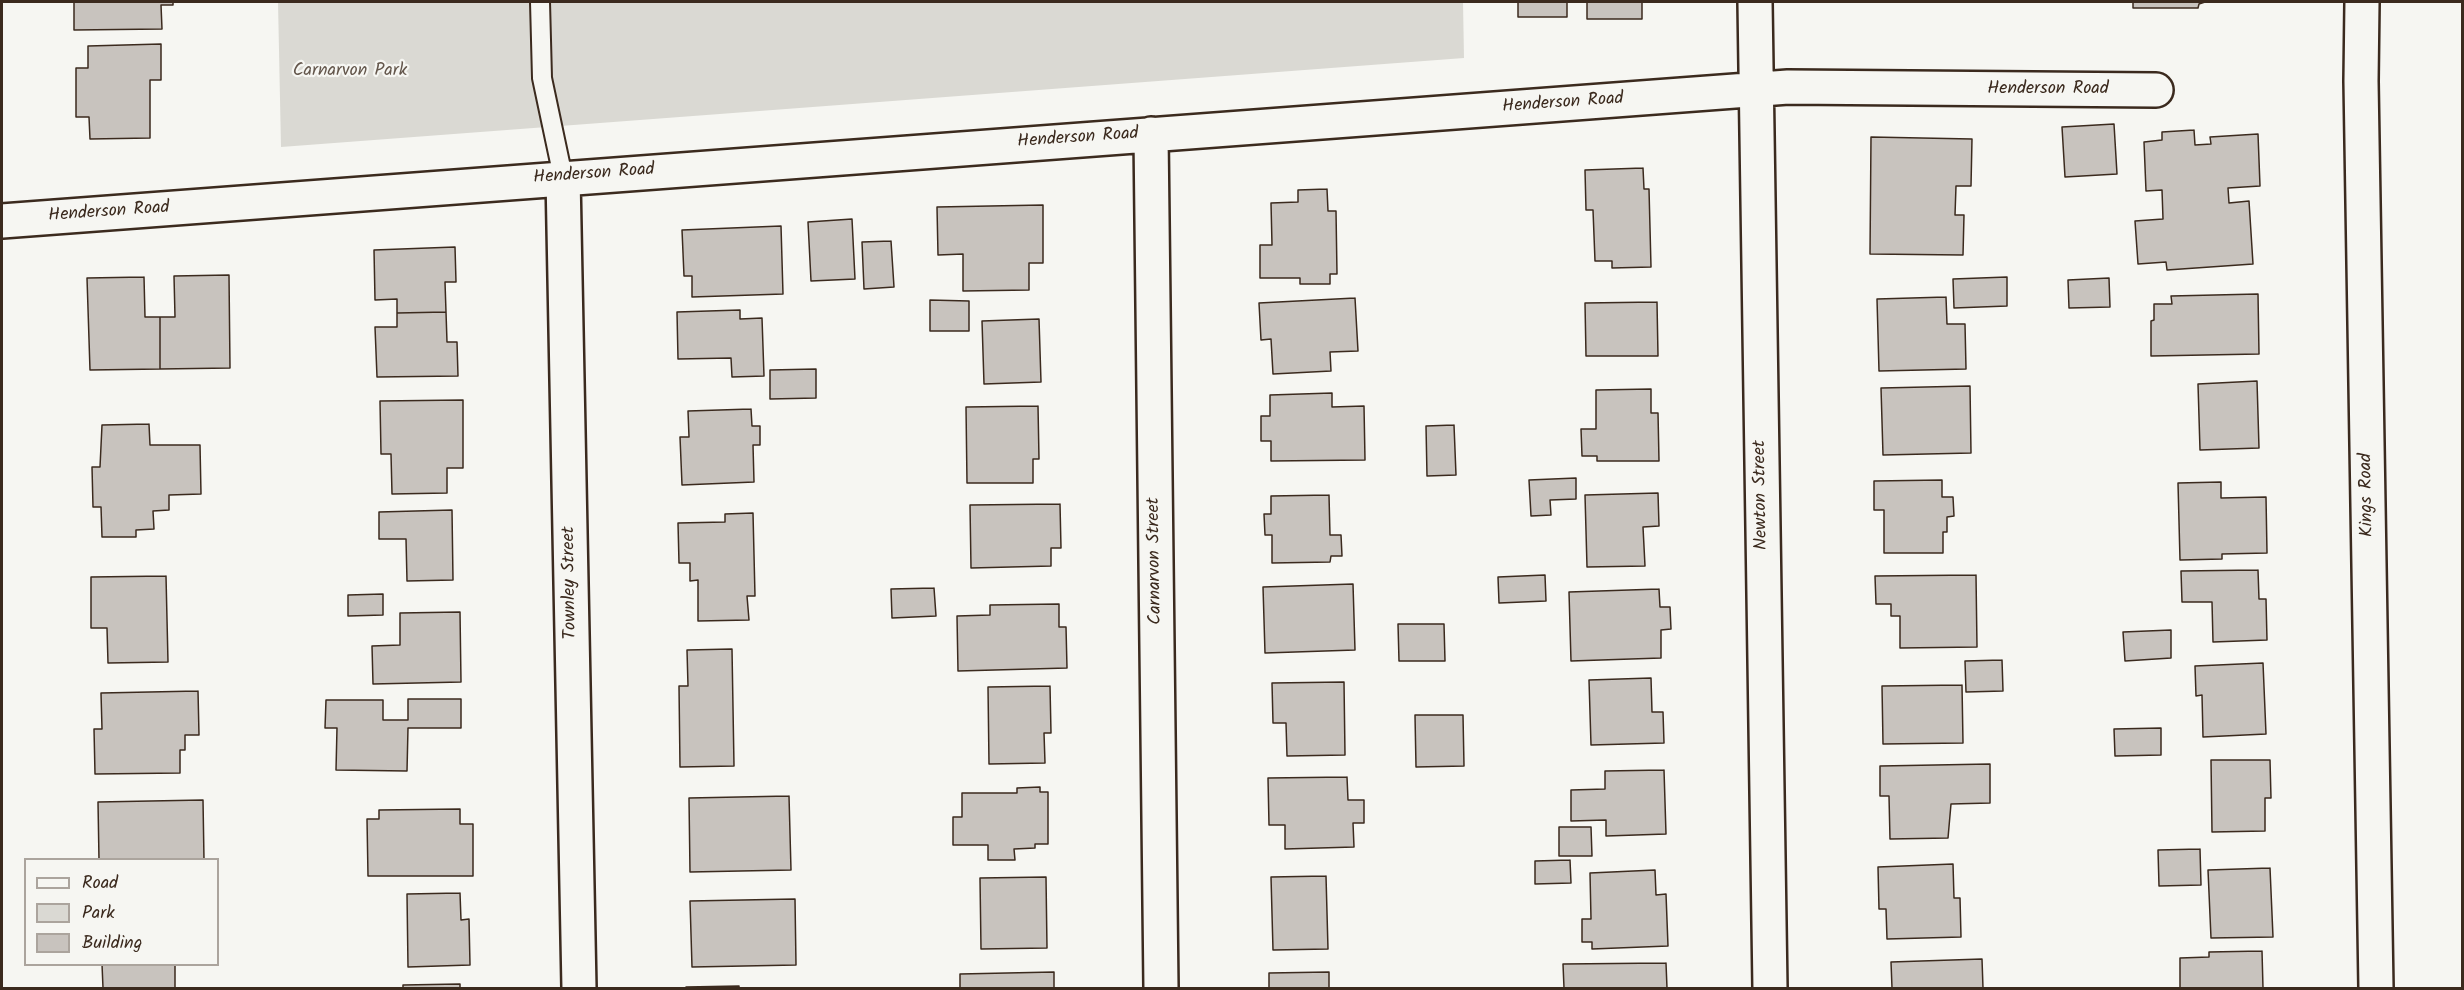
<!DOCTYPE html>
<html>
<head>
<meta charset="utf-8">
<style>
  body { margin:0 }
  #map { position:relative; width:2464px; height:990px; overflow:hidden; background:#f6f6f2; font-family:Kalam,sans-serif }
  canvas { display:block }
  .frame { position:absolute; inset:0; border:3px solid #3b2a1e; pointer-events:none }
  .legend { position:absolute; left:24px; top:858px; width:195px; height:108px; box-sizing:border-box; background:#f6f6f2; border:2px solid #aba49d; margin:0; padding:8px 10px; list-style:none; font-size:18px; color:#3b2a1e }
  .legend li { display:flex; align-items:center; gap:12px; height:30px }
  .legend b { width:30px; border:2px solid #aba49d }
</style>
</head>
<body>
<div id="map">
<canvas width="2464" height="990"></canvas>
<div class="frame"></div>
<ul class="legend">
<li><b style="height:8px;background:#f6f6f2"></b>Road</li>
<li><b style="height:16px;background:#dad9d3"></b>Park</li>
<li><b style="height:16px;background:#c8c3be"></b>Building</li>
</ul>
</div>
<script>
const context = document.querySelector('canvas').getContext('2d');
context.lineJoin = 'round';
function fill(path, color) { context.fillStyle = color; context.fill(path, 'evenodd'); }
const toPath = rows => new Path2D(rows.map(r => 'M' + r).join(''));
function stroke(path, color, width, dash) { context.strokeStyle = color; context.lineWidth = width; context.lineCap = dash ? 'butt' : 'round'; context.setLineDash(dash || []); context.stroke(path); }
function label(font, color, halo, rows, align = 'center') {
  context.font = font + ' Kalam,sans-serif'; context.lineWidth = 4.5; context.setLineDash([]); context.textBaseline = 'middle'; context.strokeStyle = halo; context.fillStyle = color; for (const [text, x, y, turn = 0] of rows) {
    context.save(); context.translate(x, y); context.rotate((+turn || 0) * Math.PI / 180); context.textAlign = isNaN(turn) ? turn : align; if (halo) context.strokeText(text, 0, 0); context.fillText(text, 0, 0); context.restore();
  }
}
const green = toPath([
  [278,2,1463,2,1464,58,281,147]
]);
const building = toPath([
  [74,2,173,2,173,5,161,5,162,29,74,30,74,2],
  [1518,2,1567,2,1567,17,1518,17,1518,2],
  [1587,2,1642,2,1642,19,1587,19,1587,2],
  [2133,2,2205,2,2199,4,2198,8,2133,8,2133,2],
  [161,44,161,80,150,80,150,138,90,139,89,117,76,117,76,68,88,68,88,46,161,44],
  [2114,124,2117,174,2065,177,2062,127,2114,124],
  [2194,130,2195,145,2211,144,2210,137,2258,134,2260,186,2228,188,2229,203,2249,201,2253,264,2167,270,2166,262,2138,264,2135,221,2163,219,2162,190,2146,191,2144,142,2162,140,2162,132,2194,130],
  [1871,137,1972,139,1971,186,1956,186,1955,215,1964,215,1963,255,1870,254,1871,137],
  [1643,168,1644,189,1649,189,1651,267,1612,268,1612,261,1595,261,1593,210,1586,210,1585,170,1643,168],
  [1327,189,1328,211,1336,211,1337,274,1330,274,1330,284,1300,284,1300,278,1260,278,1260,245,1272,245,1271,203,1298,202,1298,190,1327,189],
  [1043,205,1043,263,1029,263,1029,290,963,291,963,254,938,255,937,207,1043,205],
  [852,219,855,279,811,281,808,222,852,219],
  [781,226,783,294,692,297,692,276,684,276,682,230,781,226],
  [891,241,894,287,864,289,862,242,891,241],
  [455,247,456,282,445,282,446,312,397,313,397,299,375,300,374,250,455,247],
  [229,275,230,368,160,369,160,317,175,317,174,276,229,275],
  [144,277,145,317,160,317,160,369,90,370,87,278,144,277],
  [2007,277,2007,306,1954,308,1953,279,2007,277],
  [2109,278,2110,307,2069,308,2068,280,2109,278],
  [2258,294,2259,354,2151,356,2151,321,2154,320,2154,304,2172,304,2171,296,2258,294],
  [1946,297,1947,324,1965,324,1966,369,1879,371,1877,299,1946,297],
  [1355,298,1358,351,1330,352,1331,371,1273,374,1271,339,1261,340,1259,303,1355,298],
  [930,300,969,301,969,331,930,331,930,300],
  [1657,302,1658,356,1586,356,1585,303,1657,302],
  [740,310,740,319,762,318,764,376,732,377,731,358,678,359,677,312,740,310],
  [446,312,447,342,457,342,458,376,377,377,375,327,397,327,397,313,446,312],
  [1039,319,1041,382,984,384,982,321,1039,319],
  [816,369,816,398,770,399,770,370,816,369],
  [2257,381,2259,448,2200,450,2198,384,2257,381],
  [1970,386,1971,453,1883,455,1881,388,1970,386],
  [1651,389,1651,413,1658,413,1659,461,1597,461,1597,456,1582,456,1581,429,1596,429,1596,390,1651,389],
  [1332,393,1332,407,1364,406,1365,460,1271,461,1271,441,1261,441,1261,416,1270,416,1270,395,1332,393],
  [463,400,463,468,447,468,447,493,392,494,391,454,381,454,380,401,463,400],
  [1038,406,1039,459,1033,459,1033,483,967,483,966,407,1038,406],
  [751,409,752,426,760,426,760,445,753,445,754,482,682,485,680,437,689,437,688,411,751,409],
  [149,424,150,445,200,445,201,494,169,495,169,510,153,511,154,529,136,530,136,537,102,537,101,507,93,507,92,467,100,467,102,425,149,424],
  [1454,425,1456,475,1427,476,1426,426,1454,425],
  [1576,478,1576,499,1550,500,1551,515,1531,516,1529,480,1576,478],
  [1942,480,1942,497,1953,497,1954,516,1947,517,1947,532,1943,532,1943,553,1884,553,1884,510,1874,510,1874,481,1942,480],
  [2221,482,2221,498,2266,497,2267,553,2222,554,2222,559,2180,560,2178,483,2221,482],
  [1658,493,1659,526,1643,527,1645,566,1587,567,1585,495,1658,493],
  [1329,495,1330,535,1341,535,1342,556,1331,556,1330,562,1272,563,1272,535,1265,535,1264,514,1271,514,1271,496,1329,495],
  [1060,504,1061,548,1051,548,1051,566,971,568,970,505,1060,504],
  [452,510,453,580,407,581,406,539,379,539,379,512,452,510],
  [753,513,755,596,747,596,749,620,698,621,698,580,690,581,690,563,679,563,678,523,725,522,725,514,753,513],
  [2258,570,2259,599,2266,599,2267,640,2213,642,2212,602,2182,602,2181,571,2258,570],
  [1545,575,1546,601,1499,603,1498,577,1545,575],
  [1976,575,1977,647,1900,648,1900,616,1891,616,1891,604,1876,604,1875,576,1976,575],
  [166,576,168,662,108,663,107,628,91,628,91,577,166,576],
  [1353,584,1355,650,1265,653,1263,587,1353,584],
  [934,588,936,616,892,618,891,589,934,588],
  [1659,589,1660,607,1670,607,1671,629,1661,630,1661,658,1571,661,1569,592,1659,589],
  [383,594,383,615,348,616,348,595,383,594],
  [1059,604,1059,627,1066,627,1067,668,958,671,957,616,990,615,990,605,1059,604],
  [460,612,461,682,373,684,372,646,400,645,400,613,460,612],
  [1398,624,1444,624,1445,661,1399,661,1398,624],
  [2171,630,2171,658,2125,661,2123,632,2171,630],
  [732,649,734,766,680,767,679,686,688,686,687,650,732,649],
  [2002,660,2003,691,1966,692,1965,661,2002,660],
  [2263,663,2266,734,2203,737,2202,695,2196,696,2195,666,2263,663],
  [1651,678,1652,712,1663,712,1664,743,1591,745,1589,680,1651,678],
  [1344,682,1345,755,1287,756,1286,723,1273,723,1272,683,1344,682],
  [1962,685,1963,743,1883,744,1882,686,1962,685],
  [1050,686,1051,733,1044,733,1045,763,989,764,988,687,1050,686],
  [198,691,199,735,185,735,185,750,180,750,180,773,95,774,94,729,102,729,101,693,198,691],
  [408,699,461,699,461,728,408,728,407,771,336,770,337,728,325,728,326,700,383,700,383,720,408,720,408,699],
  [1415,715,1463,715,1464,766,1416,767,1415,715],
  [2161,728,2161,755,2115,756,2114,729,2161,728],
  [2211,760,2270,760,2271,798,2265,798,2265,831,2212,832,2211,760],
  [1990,764,1990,803,1951,804,1948,838,1890,839,1889,796,1880,796,1880,766,1990,764],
  [1664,770,1666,834,1606,836,1606,820,1571,821,1571,790,1605,789,1605,771,1664,770],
  [1347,777,1348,800,1364,800,1364,823,1353,823,1354,847,1285,849,1285,825,1269,825,1268,778,1347,777],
  [1040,787,1040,792,1048,792,1048,844,1035,844,1035,848,1014,849,1015,860,988,860,988,845,953,845,953,817,962,817,962,793,1017,793,1017,788,1040,787],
  [789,796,791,870,690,872,689,798,789,796],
  [203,800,204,860,99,860,98,802,203,800],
  [460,809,460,824,473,824,473,876,368,876,367,819,379,819,379,810,460,809],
  [1559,827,1591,827,1592,856,1559,856,1559,827],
  [2200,849,2201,885,2159,886,2158,850,2200,849],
  [1570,860,1571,883,1535,884,1535,861,1570,860],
  [1953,864,1954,898,1960,898,1961,937,1887,939,1886,909,1879,909,1878,867,1953,864],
  [2270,868,2273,937,2211,938,2208,870,2270,868],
  [1655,870,1656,895,1666,894,1668,946,1592,949,1592,942,1582,942,1582,919,1591,919,1590,873,1655,870],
  [1326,876,1328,949,1273,950,1271,877,1326,876],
  [1046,877,1047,948,981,949,980,878,1046,877],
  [460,893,461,920,469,919,470,965,408,967,407,894,460,893],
  [795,899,796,965,692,967,690,901,795,899],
  [2262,951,2263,988,2180,988,2180,958,2209,957,2209,952,2262,951],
  [1982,959,1983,988,1892,988,1891,962,1982,959],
  [1666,963,1667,988,1564,988,1563,964,1666,963],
  [102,964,175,964,175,988,103,988,102,964],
  [1054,972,1054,988,960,988,960,974,1054,972],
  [1329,972,1329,988,1269,988,1269,973,1329,972],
  [460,984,460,988,403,988,403,985,460,984],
  [739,986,739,988,686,988,686,987,739,986]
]);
const service = toPath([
  [540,2,542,78,563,177]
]);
const minor = toPath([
  [1755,2,1770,988],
  [2362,2,2361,81,2376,988],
  [1151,134,1161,988],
  [563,177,579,988],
  [2,221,1788,87,2156,90]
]);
const parkNames = [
  ["Carnarvon Park",350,72]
];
const streetNames = [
  ["Henderson Road",2048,90],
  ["Henderson Road",1563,104,-4],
  ["Henderson Road",1078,139,-4],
  ["Henderson Road",594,175,-4],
  ["Henderson Road",109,213,-4],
  ["Newton Street",1762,495,-91],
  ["Kings Road",2368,495,-91],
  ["Carnarvon Street",1156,561,-91],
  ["Townley Street",571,583,-91]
];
fill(green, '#dad9d3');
fill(building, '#c8c3be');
stroke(building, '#3b2a1e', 1.5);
stroke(service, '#3b2a1e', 22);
stroke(minor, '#3b2a1e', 38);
stroke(service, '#f6f6f2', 18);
stroke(minor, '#f6f6f2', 33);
label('18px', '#63564b', '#f6f6f2', parkNames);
label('18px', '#3b2a1e', '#f6f6f2', streetNames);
</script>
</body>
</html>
